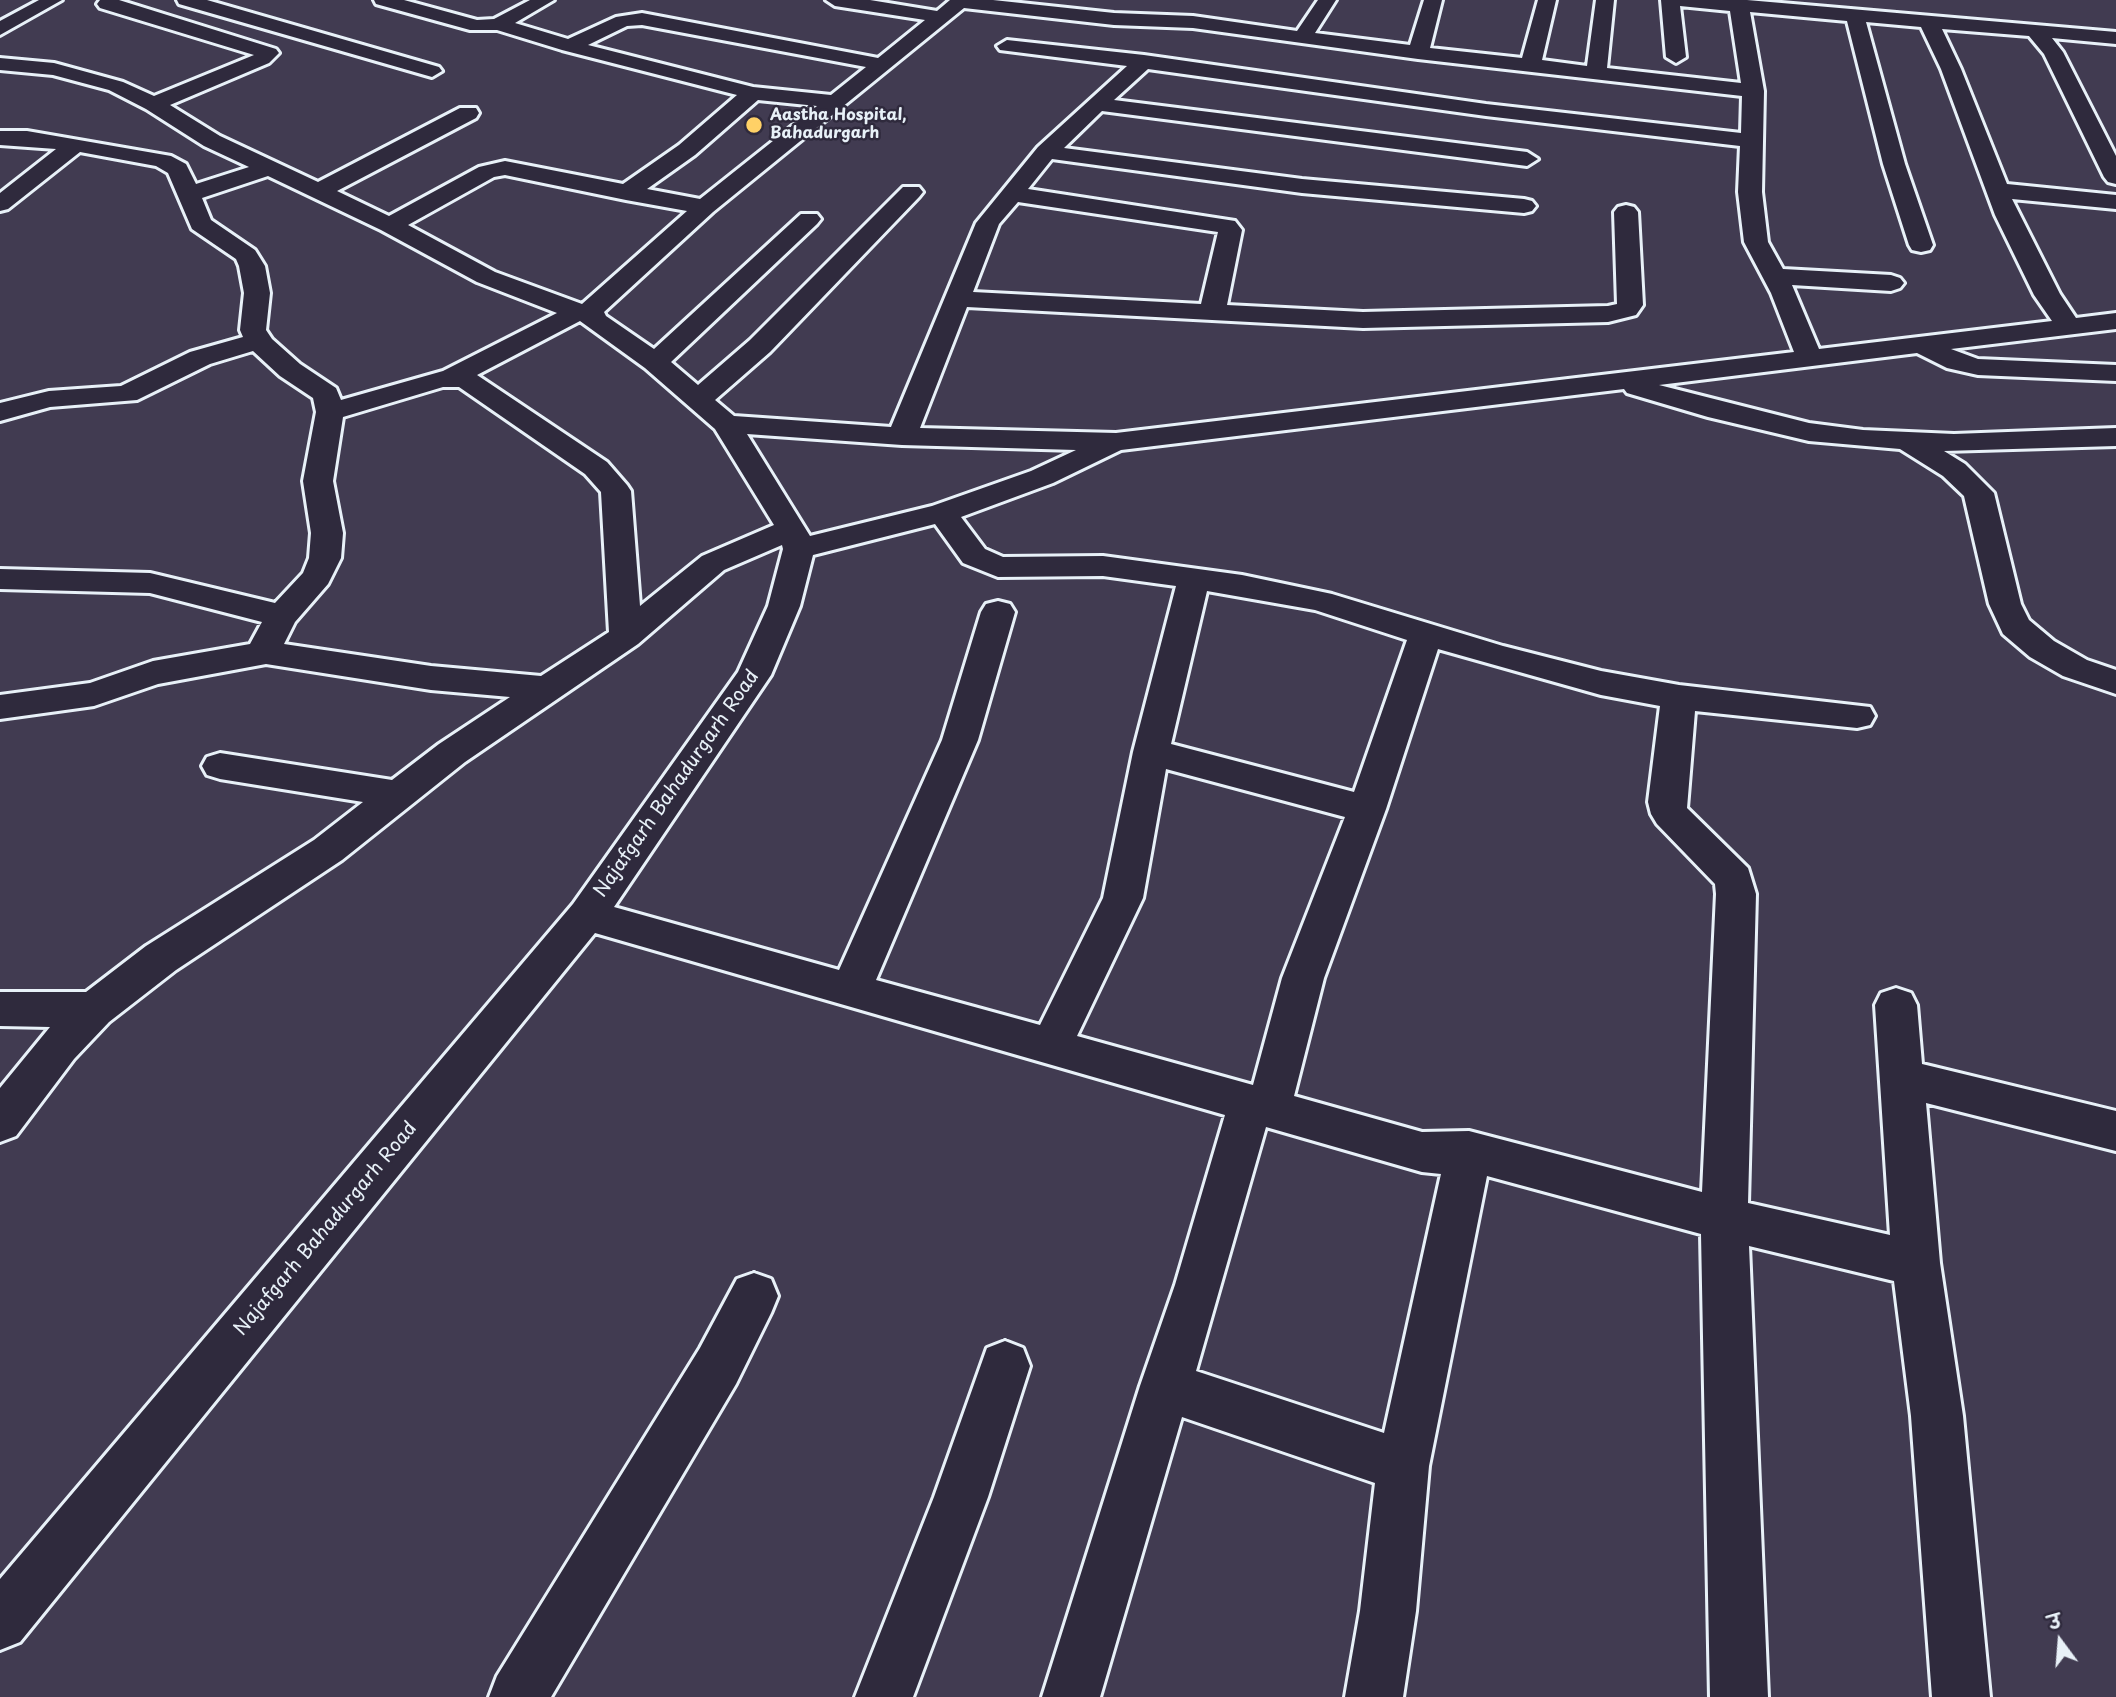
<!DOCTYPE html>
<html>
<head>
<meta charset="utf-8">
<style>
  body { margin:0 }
  #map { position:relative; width:2116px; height:1697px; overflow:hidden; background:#413b51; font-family:"Playpen Sans","Playpen Sans Deva",sans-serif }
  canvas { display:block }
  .north { position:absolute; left:2025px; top:1606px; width:70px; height:70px; -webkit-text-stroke:5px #2f2a3d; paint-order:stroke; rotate:344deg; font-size:19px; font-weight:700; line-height:28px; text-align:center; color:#e8f1f8 }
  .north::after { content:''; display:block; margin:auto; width:24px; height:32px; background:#e8f1f8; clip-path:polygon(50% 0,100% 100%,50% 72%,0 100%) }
</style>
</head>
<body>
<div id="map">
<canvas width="2116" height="1697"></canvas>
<div class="north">उ</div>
</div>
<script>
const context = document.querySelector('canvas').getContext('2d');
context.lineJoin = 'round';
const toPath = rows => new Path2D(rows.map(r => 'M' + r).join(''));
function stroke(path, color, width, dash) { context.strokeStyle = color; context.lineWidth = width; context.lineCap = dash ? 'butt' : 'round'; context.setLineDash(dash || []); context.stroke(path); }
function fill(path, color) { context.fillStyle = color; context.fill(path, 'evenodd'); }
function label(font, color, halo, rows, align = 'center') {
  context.font = font + ' "Playpen Sans",sans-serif'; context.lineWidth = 5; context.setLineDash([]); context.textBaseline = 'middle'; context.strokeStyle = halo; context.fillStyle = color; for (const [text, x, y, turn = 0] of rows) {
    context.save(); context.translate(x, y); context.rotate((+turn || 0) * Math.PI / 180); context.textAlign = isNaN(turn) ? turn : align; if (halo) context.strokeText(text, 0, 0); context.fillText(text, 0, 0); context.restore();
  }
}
const minor = toPath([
  [39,0,62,0,0,35,0,21,39,0],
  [100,0,119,0,276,49,279,53,269,63,170,105,220,136,318,182,460,108,476,108,479,113,476,118,337,191,389,216,479,167,505,161,623,184,679,145,737,95,562,50,497,30,470,30,376,4,374,0,404,0,477,20,494,19,530,0,554,0,515,23,568,39,616,17,642,13,878,58,925,20,835,6,826,0,870,0,937,11,950,0,993,0,1114,13,1193,16,1297,31,1318,0,1336,0,1315,33,1410,45,1424,0,1442,0,1430,48,1522,58,1538,0,1556,0,1542,60,1587,66,1596,0,1614,0,1607,68,1741,83,1730,11,1680,6,1686,57,1676,63,1666,57,1661,0,1747,0,2116,32,2116,44,2052,38,2063,52,2116,156,2116,184,2108,182,2104,177,2044,54,2029,36,1942,29,1961,69,2007,184,2116,195,2116,209,2012,199,2060,294,2076,318,2116,313,2116,329,1951,349,1978,359,2116,365,2116,381,1978,375,1947,368,1917,353,1659,385,1809,423,1863,430,1954,434,2116,428,2116,446,1944,451,1965,464,1994,493,2021,604,2029,620,2054,641,2087,660,2116,670,2116,694,2063,676,2030,657,2003,634,1989,604,1964,496,1943,476,1900,449,1809,441,1708,417,1627,393,1624,389,1121,450,1053,483,961,517,985,549,1003,557,1103,556,1242,575,1332,594,1503,646,1601,671,1679,685,1870,707,1875,716,1870,725,1857,728,1695,711,1687,808,1748,868,1756,894,1748,1203,1890,1235,1875,1005,1881,993,1896,988,1911,993,1917,1005,1922,1064,2116,1111,2116,1151,1926,1103,1940,1263,1963,1416,1990,1697,1932,1697,1911,1416,1894,1281,1749,1246,1768,1697,1710,1697,1701,1234,1487,1176,1429,1466,1416,1611,1403,1697,1345,1697,1360,1611,1375,1483,1182,1417,1100,1697,1042,1697,1140,1386,1175,1285,1225,1115,595,933,20,1642,0,1650,0,1579,573,904,738,672,768,606,783,549,782,545,724,570,638,644,465,762,342,860,176,970,109,1022,74,1059,16,1136,0,1142,0,1088,50,1027,0,1026,0,992,86,992,146,946,314,840,363,802,220,779,207,775,202,766,207,757,220,753,392,780,439,744,510,697,431,690,266,664,158,684,94,706,0,719,0,695,90,683,153,661,250,644,262,622,150,593,0,589,0,569,150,573,275,603,303,573,309,558,311,533,303,481,316,412,313,398,280,376,253,351,210,364,137,400,50,407,0,421,0,403,49,391,121,386,190,352,243,337,240,330,244,293,239,266,236,259,192,229,168,173,156,166,80,152,8,209,0,211,0,193,56,149,0,145,0,131,27,131,171,156,186,164,196,184,249,167,204,146,146,109,109,90,53,75,0,70,0,58,54,63,123,82,154,96,254,55,100,8,97,4,100,0],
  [964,8,1114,25,1193,28,1418,59,1742,96,1741,133,1486,104,1144,55,1007,40,997,46,1000,50,1127,66,1038,147,976,223,891,427,734,416,715,400,770,352,919,197,923,192,919,187,903,187,750,340,698,385,671,362,817,224,821,219,817,214,801,214,654,349,606,316,604,312,713,212,964,8],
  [1750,12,1847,21,1883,164,1909,245,1912,250,1921,252,1930,250,1933,245,1905,164,1866,22,1921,27,1941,69,1995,215,2034,295,2052,321,1819,349,1792,285,1891,291,1900,288,1904,283,1900,278,1891,275,1783,269,1768,242,1762,192,1764,91,1750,12],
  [642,25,866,67,831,95,753,87,588,45,627,26,642,25],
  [1148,69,1486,116,1740,146,1738,192,1744,242,1771,293,1794,352,1116,433,920,428,967,307,1363,328,1608,322,1636,315,1643,305,1638,212,1634,207,1626,205,1618,207,1614,212,1617,304,1608,306,1363,312,1227,305,1242,230,1235,221,1028,189,1052,159,1302,193,1524,213,1532,211,1536,206,1532,201,1524,199,1302,179,1064,148,1102,111,1527,166,1538,159,1527,152,1114,100,1148,69],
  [758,100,817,106,700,199,647,189,695,155,758,100],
  [505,175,626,200,687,211,582,304,495,272,408,225,494,177,505,175],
  [268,176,381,230,477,282,557,313,443,371,341,400,336,388,300,364,272,339,266,330,270,293,265,266,255,250,211,220,202,198,268,176],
  [1018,202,1218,232,1201,304,973,292,999,224,1018,202],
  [580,321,645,368,715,429,774,525,702,556,640,606,631,491,627,485,607,462,477,375,580,321],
  [443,387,459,387,585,474,601,492,609,632,541,676,431,666,284,644,295,622,328,584,341,558,343,533,333,481,343,417,443,387],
  [747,434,902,445,1076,450,1031,471,932,506,810,536,747,434],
  [935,524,963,563,998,577,1103,576,1176,586,1133,752,1103,898,1040,1025,876,980,978,740,1015,612,1010,604,998,601,986,604,981,612,942,740,839,970,614,907,771,675,800,606,813,555,935,524],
  [1207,591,1315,610,1407,640,1354,792,1171,744,1207,591],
  [1438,649,1601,695,1660,706,1648,802,1651,814,1657,824,1715,884,1716,894,1702,1192,1469,1131,1422,1132,1294,1096,1324,978,1386,809,1438,649],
  [1166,769,1345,817,1282,978,1253,1085,1077,1036,1143,898,1166,769],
  [1266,1127,1422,1172,1441,1174,1384,1433,1196,1371,1266,1127],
  [177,0,207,0,439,67,442,71,432,77,425,75,179,4,177,0],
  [754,1273,771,1279,778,1296,771,1313,736,1384,551,1697,489,1697,497,1676,700,1348,737,1279,754,1273],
  [1005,1341,1023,1348,1030,1366,988,1497,913,1697,855,1697,934,1497,987,1348,1005,1341]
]);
const markers = [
  [754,125,9,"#ffd166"]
];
const farPoinames = [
  ["Aastha Hospital,",770,116],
  ["Bahadurgarh",770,134]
];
const streetNames = [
  ["Najafgarh Bahadurgarh Road",677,784,-55],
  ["Najafgarh Bahadurgarh Road",326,1229,-50]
];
stroke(minor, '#e8f1f8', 6);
fill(minor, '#2f2a3d');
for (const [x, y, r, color] of markers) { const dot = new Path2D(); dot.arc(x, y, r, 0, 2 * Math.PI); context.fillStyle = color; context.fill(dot); stroke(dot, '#2f2a3d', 2.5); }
label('bold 16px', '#e8f1f8', '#2f2a3d', farPoinames, 'left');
label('19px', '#e8f1f8', '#2f2a3d', streetNames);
</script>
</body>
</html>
